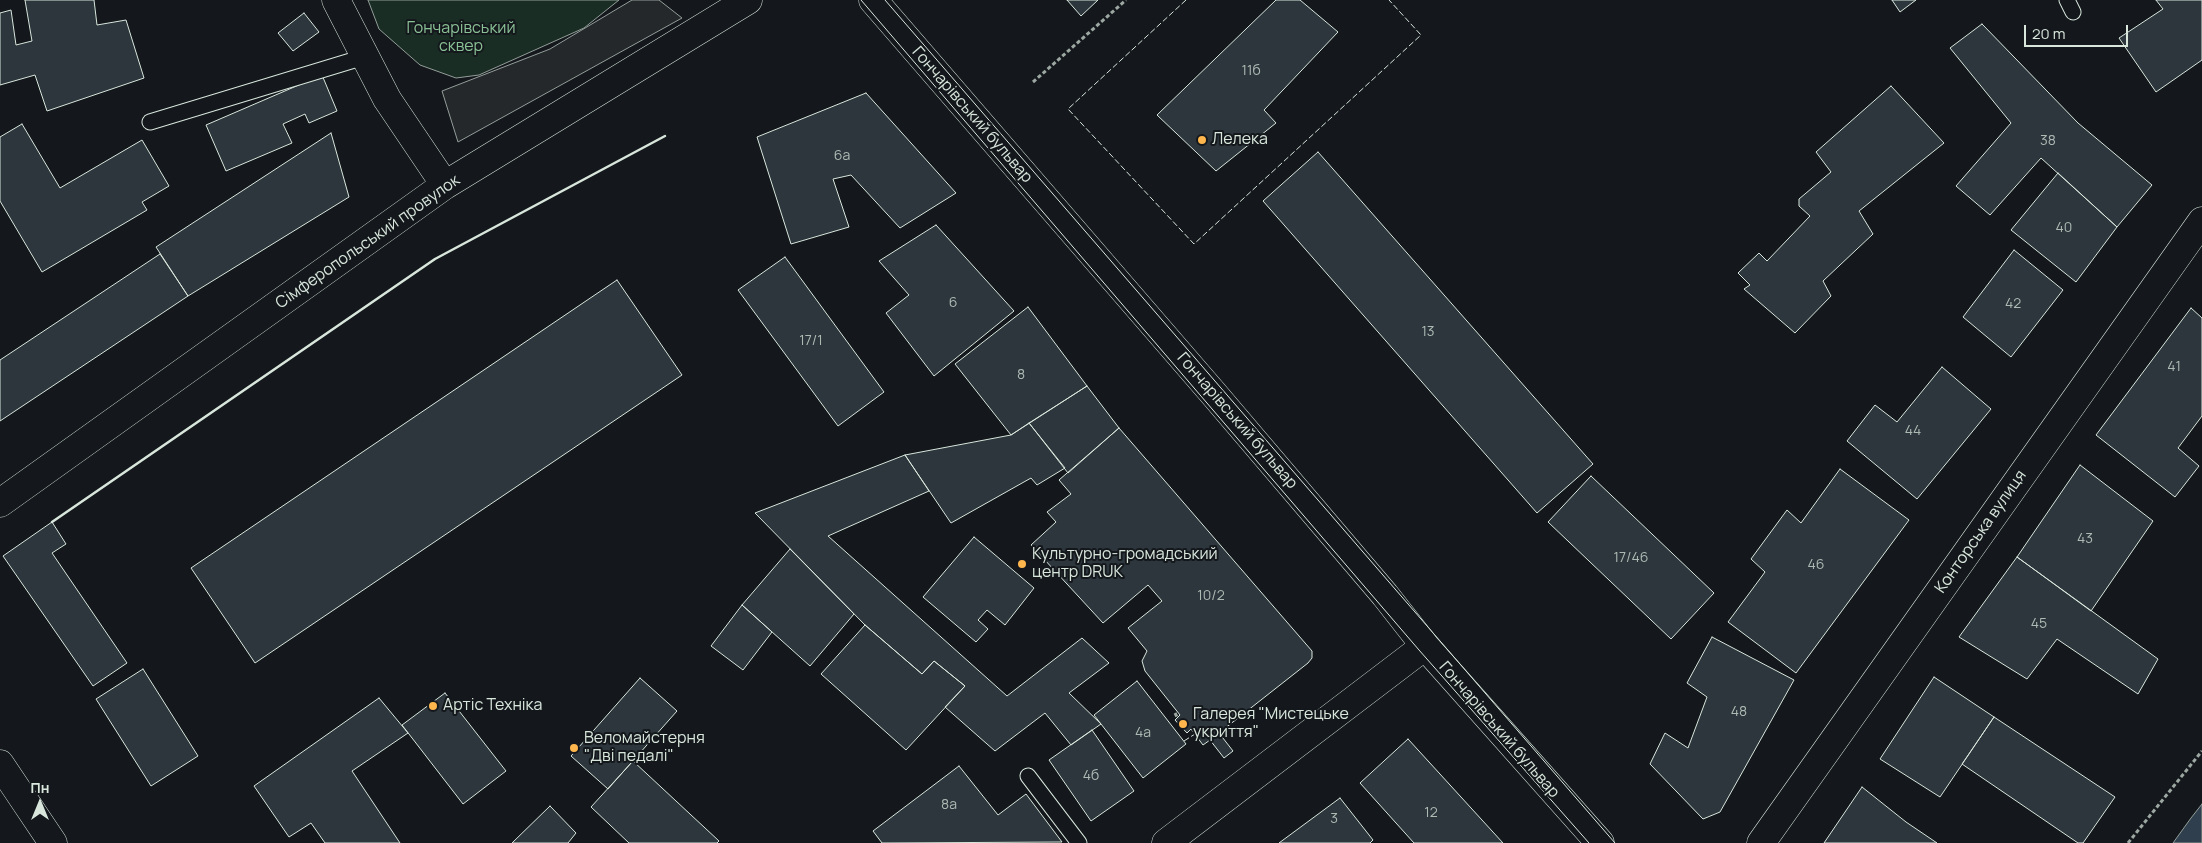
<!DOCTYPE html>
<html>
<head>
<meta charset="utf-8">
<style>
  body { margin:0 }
  #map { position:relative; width:2202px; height:843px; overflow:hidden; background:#14181c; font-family:Manrope,sans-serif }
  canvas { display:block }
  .north { position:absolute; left:15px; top:778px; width:50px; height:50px; -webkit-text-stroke:4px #14181c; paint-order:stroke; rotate:0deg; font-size:14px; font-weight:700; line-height:20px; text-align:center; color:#d8e6dc }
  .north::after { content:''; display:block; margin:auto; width:18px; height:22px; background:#d8e6dc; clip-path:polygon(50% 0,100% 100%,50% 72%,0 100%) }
  .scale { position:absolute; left:2024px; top:25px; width:104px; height:22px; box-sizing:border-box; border:2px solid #d8e6dc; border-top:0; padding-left:6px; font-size:15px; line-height:18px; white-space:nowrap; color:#d8e6dc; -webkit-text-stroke:4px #14181c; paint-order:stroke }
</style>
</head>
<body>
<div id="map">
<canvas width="2202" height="843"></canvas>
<div class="north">Пн</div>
<div class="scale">20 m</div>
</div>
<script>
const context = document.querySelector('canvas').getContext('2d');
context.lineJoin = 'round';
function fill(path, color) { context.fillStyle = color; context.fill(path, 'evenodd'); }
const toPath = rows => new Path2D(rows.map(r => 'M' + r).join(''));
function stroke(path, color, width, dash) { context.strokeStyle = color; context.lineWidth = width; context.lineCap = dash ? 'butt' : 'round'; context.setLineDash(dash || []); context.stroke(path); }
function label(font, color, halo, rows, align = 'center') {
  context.font = font + ' Manrope,sans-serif'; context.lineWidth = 4; context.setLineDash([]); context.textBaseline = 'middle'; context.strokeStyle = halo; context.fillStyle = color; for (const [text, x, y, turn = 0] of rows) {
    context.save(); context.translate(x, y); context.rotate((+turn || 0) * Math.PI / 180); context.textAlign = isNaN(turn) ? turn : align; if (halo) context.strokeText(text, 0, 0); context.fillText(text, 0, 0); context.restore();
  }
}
const green = toPath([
  [368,0,619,0,584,28,479,75,456,78,420,65,379,29,368,0]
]);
const parking = toPath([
  [632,0,659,0,682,18,458,142,442,91,550,49,632,0]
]);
const water = toPath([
  [2202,804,2202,843,2173,843,2191,818,2202,804]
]);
const building = toPath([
  [25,0,94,0,97,25,126,20,144,78,47,111,35,75,0,85,0,13,11,10,16,45,32,41,25,0],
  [1067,0,1098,0,1081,16,1067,0],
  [1276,0,1300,0,1338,32,1264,110,1276,123,1216,171,1157,115,1276,0],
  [1892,0,1916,0,1900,12,1892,0],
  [2156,0,2202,0,2202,60,2156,92,2119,38,2163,9,2156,0],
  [304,13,319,32,293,51,278,33,304,13],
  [1982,24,2078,123,2152,185,2117,227,2041,158,1990,215,1956,186,2011,123,1950,48,1982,24],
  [322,75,337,111,309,123,305,114,283,124,292,143,226,171,206,125,322,75],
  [1891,86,1944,143,1859,211,1873,234,1823,281,1831,296,1795,333,1744,289,1750,285,1738,273,1759,253,1767,261,1810,216,1799,206,1799,199,1831,172,1816,152,1891,86],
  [866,93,956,193,900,228,851,175,833,179,849,227,791,244,757,137,866,93],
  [22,124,60,188,142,140,169,186,142,202,147,210,42,272,0,201,0,137,22,124],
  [331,133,349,197,188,296,156,247,331,133],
  [1318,152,1593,464,1537,513,1263,201,1318,152],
  [2058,173,2117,227,2076,282,2011,230,2058,173],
  [936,225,1014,311,934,376,886,313,909,295,879,261,936,225],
  [2014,250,2063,290,2011,357,1963,317,2014,250],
  [160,254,188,296,0,421,0,360,160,254],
  [785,257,884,392,838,426,738,290,785,257],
  [617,280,682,375,255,663,191,568,617,280],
  [1028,307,1087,386,1011,435,955,364,1028,307],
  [2191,308,2202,318,2202,416,2178,448,2199,466,2175,497,2096,435,2191,308],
  [1942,367,1991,409,1917,499,1847,441,1875,405,1897,422,1942,367],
  [1087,386,1119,428,1068,473,1029,423,1087,386],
  [1029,423,1065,468,1037,485,1031,478,951,523,905,455,1011,435,1029,423],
  [1119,428,1312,651,1312,658,1308,663,1219,733,1233,751,1224,758,1210,740,1203,745,1191,729,1187,733,1175,720,1180,715,1145,671,1142,661,1147,651,1128,628,1162,601,1148,585,1103,623,1031,545,1056,522,1047,512,1071,494,1059,480,1119,428],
  [905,455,929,491,828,536,1007,696,1082,638,1109,663,1069,693,1101,724,1071,745,1045,713,995,751,945,707,965,686,934,661,922,674,865,625,755,513,905,455],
  [2080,465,2153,521,2091,611,2017,557,2080,465],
  [1840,469,1909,520,1796,673,1728,622,1765,572,1751,559,1787,510,1801,523,1840,469],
  [1591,476,1714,593,1671,639,1548,522,1591,476],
  [52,522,66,544,52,553,127,663,93,686,3,556,52,522],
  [974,537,1034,588,1005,625,987,610,978,620,988,629,976,642,923,597,974,537],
  [790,549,854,614,810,666,742,605,790,549],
  [2017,557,2158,659,2138,694,2057,639,2027,679,1959,637,2017,557],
  [742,605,772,632,743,670,711,646,742,605],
  [865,625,922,674,934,661,965,686,906,750,821,674,865,625],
  [1712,637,1794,680,1720,812,1703,819,1650,764,1665,733,1688,748,1707,697,1687,683,1712,637],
  [143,669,198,756,151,786,96,699,143,669],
  [1934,677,1994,717,1940,797,1880,759,1934,677],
  [640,678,677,711,608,789,571,756,640,678],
  [1137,681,1186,744,1143,778,1094,715,1137,681],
  [445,693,506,771,463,804,402,725,445,693],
  [379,698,408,733,352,771,400,843,325,843,311,823,289,837,254,786,379,698],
  [1994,717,2115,797,2083,843,2078,843,1962,764,1994,717],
  [1092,730,1134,791,1091,821,1049,760,1092,730],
  [1408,739,1503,843,1414,843,1360,783,1408,739],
  [633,761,719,841,717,843,629,843,591,807,633,761],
  [959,766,998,815,1026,794,1062,842,882,843,873,831,959,766],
  [1862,787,1906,822,1937,843,1824,843,1862,787],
  [1340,798,1373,840,1370,843,1279,843,1340,798],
  [550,806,576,833,568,843,512,843,550,806]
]);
const path = toPath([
  [1033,82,1126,0],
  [1175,713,1177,717],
  [2128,843,2202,751]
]);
const lane = toPath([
  [2067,0,2073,12],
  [150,122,364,57],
  [1028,776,1079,843]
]);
const street = toPath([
  [336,0,387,99,445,185],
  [0,503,445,185,748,0],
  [0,764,53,843],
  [1761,843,2202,221]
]);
const primary = toPath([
  [873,0,1213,393,1385,595,1425,646,1600,843],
  [1166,843,1425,646]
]);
const tram = toPath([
  [861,0,1419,650,1589,843],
  [885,0,1615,843]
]);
const fence = toPath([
  [1186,0,1068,109,1194,244,1421,35,1389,0],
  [1184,741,1195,734]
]);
const wall = toPath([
  [52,522,435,259,665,136]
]);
const markers = [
  [1202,140,5,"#ffb74d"],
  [1022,564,5,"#ffb74d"],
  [433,706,5,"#ffb74d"],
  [1183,724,5,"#ffb74d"],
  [574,748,5,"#ffb74d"]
];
const numberNames = [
  ["11б",1251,71],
  ["38",2048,141],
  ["6а",842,156],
  ["40",2064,228],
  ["6",953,303],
  ["42",2013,304],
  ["13",1428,332],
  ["17/1",811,341],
  ["41",2174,367],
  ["8",1021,375],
  ["44",1913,431],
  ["43",2085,539],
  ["17/46",1631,558],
  ["46",1816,565],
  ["10/2",1211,596],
  ["45",2039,624],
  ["48",1739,712],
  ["4а",1143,733],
  ["4б",1091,776],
  ["8а",949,805],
  ["12",1431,813],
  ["3",1334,819]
];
const parkNames = [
  ["Гончарівський",461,29],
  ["сквер",461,47]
];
const streetNames = [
  ["Гончарівський бульвар",972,115,49],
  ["Сімферопольський провулок",368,242,-35],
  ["Гончарівський бульвар",1237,421,49],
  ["Конторська вулиця",1981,532,-55],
  ["Гончарівський бульвар",1499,730,49]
];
const poiNames = [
  ["Лелека",1212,140],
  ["Культурно-громадський",1032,555],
  ["центр DRUK",1032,573],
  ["Артіс Техніка",443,706],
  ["Галерея \"Мистецьке",1193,715],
  ["укриття\"",1193,733],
  ["Веломайстерня",584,739],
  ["\"Дві педалі\"",584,757]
];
fill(green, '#1a2d24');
stroke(green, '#939e99', 1);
fill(parking, '#24282b');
stroke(parking, '#939e99', 1);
fill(water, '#2f3f4d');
stroke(water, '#939e99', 1);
fill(building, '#2c363c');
stroke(building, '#d8e6dc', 1);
stroke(lane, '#d8e6dc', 17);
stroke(street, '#d8e6dc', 29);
stroke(primary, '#d8e6dc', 29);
stroke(path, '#9da8a2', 3, [4, 2.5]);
stroke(lane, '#14181c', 15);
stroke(street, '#14181c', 28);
stroke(primary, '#14181c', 28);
stroke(tram, '#d8e6dc', 1);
stroke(fence, '#d8e6dc', 1, [6, 2.5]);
stroke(wall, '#d8e6dc', 2.5);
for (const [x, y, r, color] of markers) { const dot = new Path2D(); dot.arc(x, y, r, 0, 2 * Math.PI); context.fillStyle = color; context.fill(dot); stroke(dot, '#14181c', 2); }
label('14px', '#adbab4', null, numberNames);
label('16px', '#8ac095', '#14181c', parkNames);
label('16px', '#d8e6dc', '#14181c', streetNames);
label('16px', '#d8e6dc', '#14181c', poiNames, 'left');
</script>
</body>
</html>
